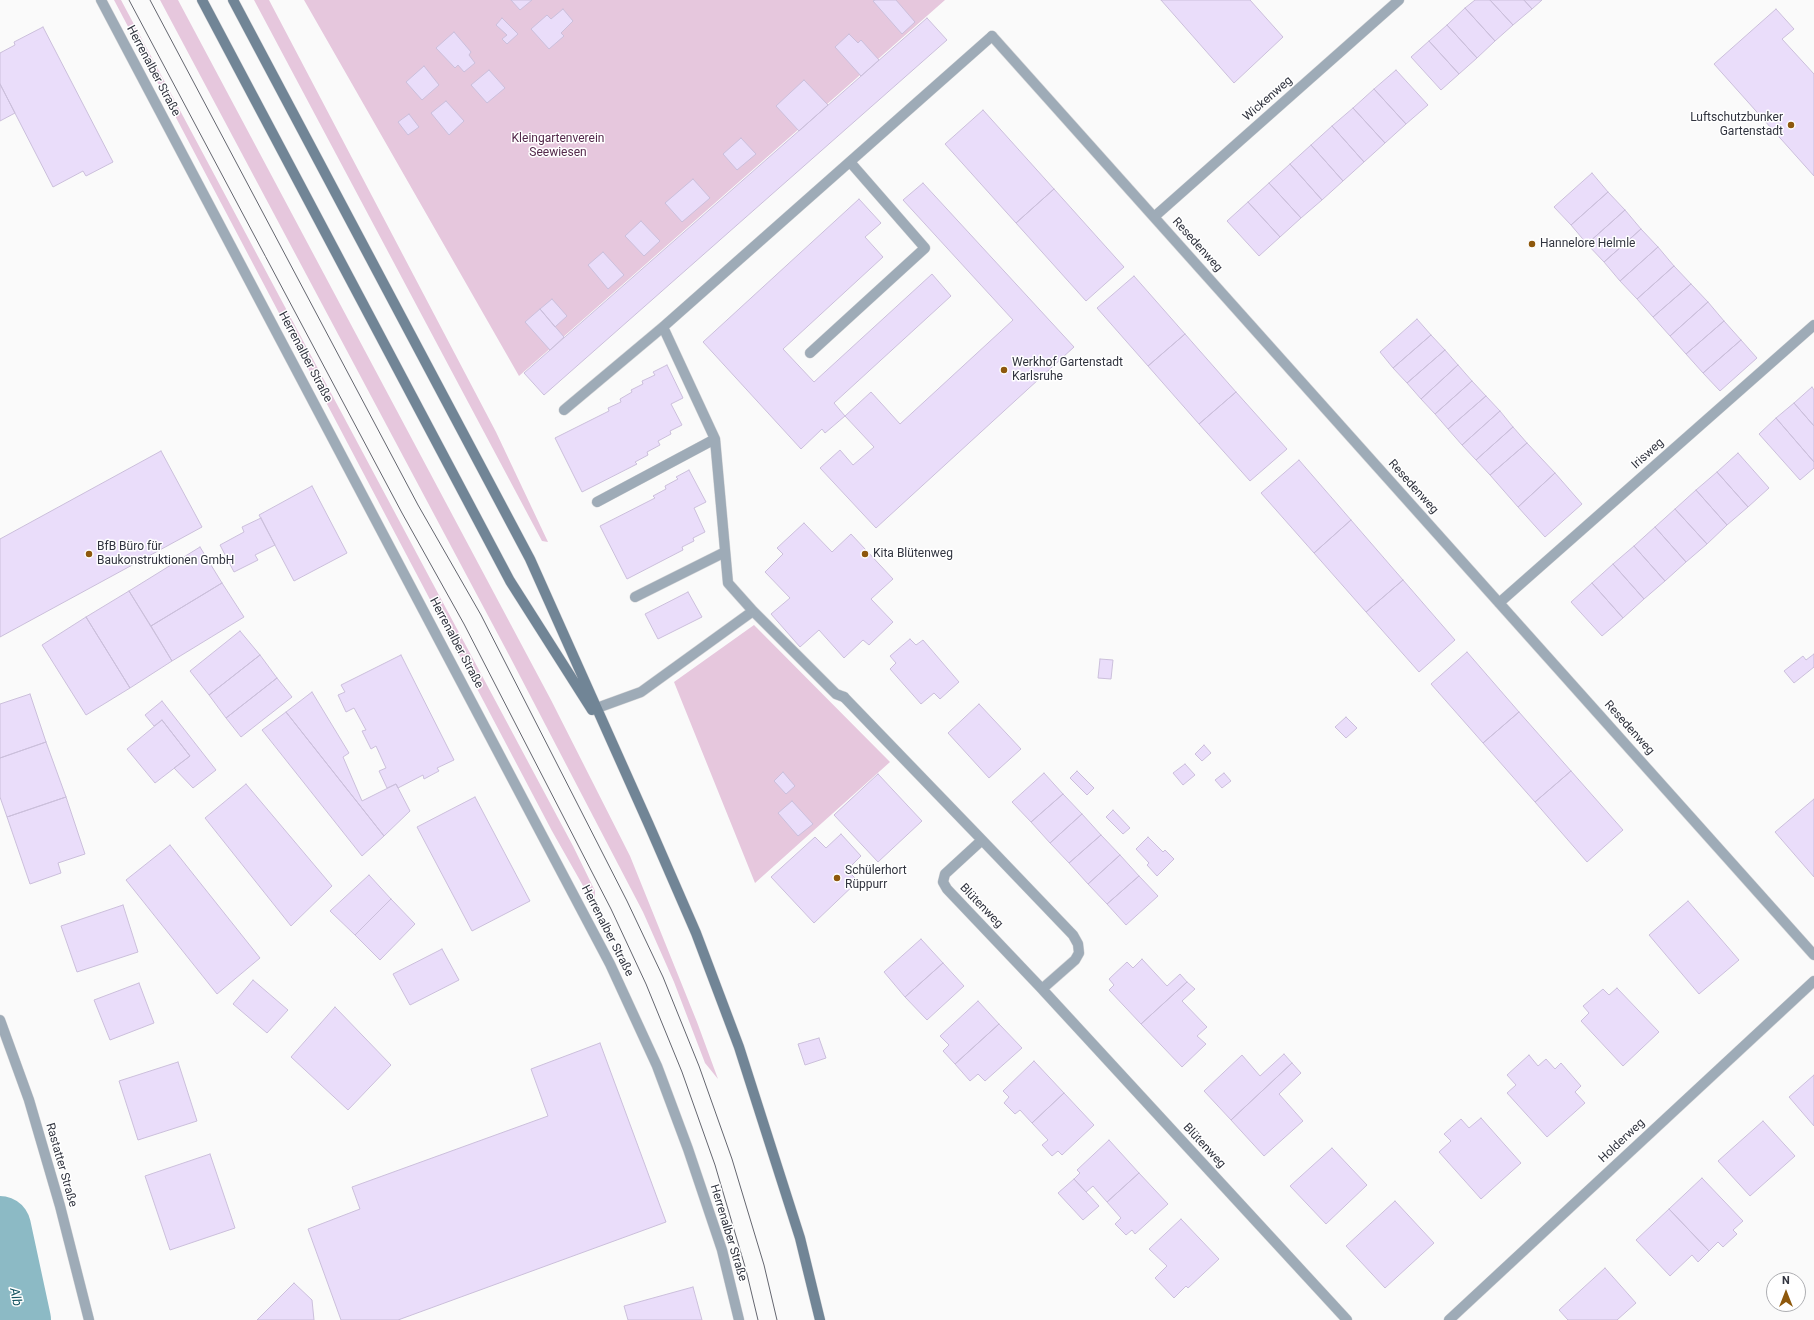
<!DOCTYPE html>
<html>
<head>
<meta charset="utf-8">
<style>
  body { margin:0 }
  #map { position:relative; width:1814px; height:1320px; overflow:hidden; background:#fafafa; font-family:Roboto,sans-serif }
  canvas { display:block }
  .north { position:absolute; left:1766px; top:1272px; width:40px; height:40px; box-sizing:border-box; background:#fff; border:1px solid #adaeb2; border-radius:50%; rotate:0deg; font-size:11px; font-weight:700; line-height:16px; text-align:center; color:#31343f }
  .north::after { content:''; display:block; margin:auto; width:14px; height:18px; background:#8e580c; clip-path:polygon(50% 0,100% 100%,50% 72%,0 100%) }
</style>
</head>
<body>
<div id="map">
<canvas width="1814" height="1320"></canvas>
<div class="north">N</div>
</div>
<script>
const context = document.querySelector('canvas').getContext('2d');
context.lineJoin = 'round';
function fill(path, color) { context.fillStyle = color; context.fill(path, 'evenodd'); }
const toPath = rows => new Path2D(rows.map(r => 'M' + r).join(''));
function stroke(path, color, width, dash) { context.strokeStyle = color; context.lineWidth = width; context.lineCap = dash ? 'butt' : 'round'; context.setLineDash(dash || []); context.stroke(path); }
function label(font, color, halo, rows, align = 'center') {
  context.font = font + ' Roboto,sans-serif'; context.lineWidth = 3; context.setLineDash([]); context.textBaseline = 'middle'; context.strokeStyle = halo; context.fillStyle = color; for (const [text, x, y, turn = 0] of rows) {
    context.save(); context.translate(x, y); context.rotate((+turn || 0) * Math.PI / 180); context.textAlign = isNaN(turn) ? turn : align; if (halo) context.strokeText(text, 0, 0); context.fillText(text, 0, 0); context.restore();
  }
}
const green = toPath([
  [114,0,121,0,573,846,595,891,595,907,552,831],
  [160,0,178,0,551,700,630,856,697,1022,718,1079,705,1063,674,982,643,912,509,655],
  [254,0,269,0,496,432,548,542,542,541],
  [304,0,945,0,519,376],
  [754,625,890,762,755,883,674,682]
]);
const river = toPath([
  [0,1227,20,1320]
]);
const building = toPath([
  [511,0,532,0,520,10,511,0],
  [875,0,896,0,915,22,902,34,873,1,875,0],
  [1161,0,1250,0,1283,37,1234,83,1161,0],
  [1475,0,1490,0,1513,25,1495,41,1465,8,1475,0],
  [1490,0,1524,0,1532,9,1513,25,1490,0],
  [1524,0,1542,0,1532,9,1524,0],
  [1465,8,1495,41,1477,58,1447,25,1465,8],
  [563,9,573,21,561,33,564,36,549,49,531,29,547,15,551,19,563,9],
  [1776,9,1794,29,1782,39,1814,74,1814,176,1714,64,1776,9],
  [502,18,518,34,507,44,502,39,507,35,496,25,502,18],
  [927,18,947,40,544,395,524,373,927,18],
  [1447,25,1477,58,1459,74,1429,41,1447,25],
  [43,27,113,162,86,176,83,171,53,187,0,84,0,53,15,45,14,42,43,27],
  [454,32,471,52,469,55,475,63,464,72,458,65,455,68,436,48,454,32],
  [849,34,858,43,861,40,879,60,861,76,835,47,849,34],
  [1429,41,1459,74,1441,90,1411,57,1429,41],
  [424,66,439,85,422,100,406,82,424,66],
  [489,70,505,88,487,103,471,85,489,70],
  [1396,70,1428,105,1406,124,1374,89,1396,70],
  [804,80,828,105,799,131,776,106,804,80],
  [0,84,15,113,0,121,0,84],
  [1374,89,1406,124,1385,143,1353,108,1374,89],
  [446,101,464,121,449,135,431,113,446,101],
  [1353,108,1385,143,1364,162,1332,126,1353,108],
  [983,110,1054,189,1016,223,945,144,983,110],
  [409,114,419,127,408,135,398,122,409,114],
  [1332,126,1364,162,1343,181,1311,145,1332,126],
  [741,138,756,154,737,170,723,154,741,138],
  [1311,145,1343,181,1322,200,1290,164,1311,145],
  [1290,164,1322,200,1301,218,1269,183,1290,164],
  [1592,173,1608,192,1571,225,1554,207,1592,173],
  [693,179,710,198,682,222,665,203,693,179],
  [923,183,1074,347,876,528,820,468,840,450,853,465,874,447,845,416,871,392,900,424,1013,320,903,200,923,183],
  [1269,183,1301,218,1280,237,1248,202,1269,183],
  [1054,189,1124,267,1086,301,1016,223,1054,189],
  [1608,192,1625,210,1587,244,1571,225,1608,192],
  [859,199,881,223,865,237,883,257,783,349,814,382,932,274,951,296,834,403,845,416,825,433,822,429,801,449,703,342,859,199],
  [1248,202,1280,237,1259,256,1227,221,1248,202],
  [1625,210,1641,229,1604,262,1587,244,1625,210],
  [641,221,660,241,644,256,625,236,641,221],
  [1641,229,1658,247,1620,281,1604,262,1641,229],
  [1658,247,1674,266,1637,299,1620,281,1658,247],
  [603,252,624,275,608,289,588,265,603,252],
  [1674,266,1691,284,1653,317,1637,299,1674,266],
  [1134,276,1185,334,1148,366,1097,308,1134,276],
  [1691,284,1708,302,1670,336,1653,317,1691,284],
  [552,299,567,316,555,327,540,309,552,299],
  [1708,302,1724,321,1686,354,1670,336,1708,302],
  [540,309,564,337,550,350,525,322,540,309],
  [1417,319,1431,335,1393,368,1380,352,1417,319],
  [1724,321,1741,340,1703,373,1686,354,1724,321],
  [1185,334,1236,392,1199,424,1148,366,1185,334],
  [1431,335,1445,350,1407,383,1393,368,1431,335],
  [1741,340,1757,358,1720,391,1703,373,1741,340],
  [1445,350,1458,365,1421,399,1407,383,1445,350],
  [667,365,683,398,671,404,682,425,670,431,671,434,658,441,660,445,647,452,648,455,635,462,637,464,582,492,555,438,609,411,608,408,621,402,620,399,632,392,631,390,643,384,642,381,655,375,653,372,667,365],
  [1458,365,1472,381,1435,414,1421,399,1458,365],
  [1472,381,1486,396,1448,429,1435,414,1472,381],
  [1812,387,1814,390,1814,426,1794,403,1812,387],
  [1236,392,1287,449,1250,481,1199,424,1236,392],
  [1486,396,1500,411,1462,445,1448,429,1486,396],
  [1794,403,1814,426,1814,462,1776,418,1794,403],
  [1500,411,1513,427,1476,460,1462,445,1500,411],
  [1776,418,1814,462,1814,468,1800,480,1759,434,1776,418],
  [1513,427,1527,443,1490,475,1476,460,1513,427],
  [1527,443,1555,473,1518,507,1490,475,1527,443],
  [161,451,202,527,0,637,0,539,161,451],
  [1738,453,1769,488,1748,507,1717,472,1738,453],
  [1299,460,1351,520,1314,553,1261,493,1299,460],
  [689,470,706,502,694,508,705,532,693,538,694,541,682,547,683,550,627,579,600,526,655,498,653,496,666,489,665,486,678,479,676,477,689,470],
  [1717,472,1748,507,1727,525,1696,490,1717,472],
  [1555,473,1582,504,1545,537,1518,507,1555,473],
  [312,486,347,553,294,581,259,515,312,486],
  [1696,490,1727,525,1707,544,1675,509,1696,490],
  [1675,509,1707,544,1686,562,1655,527,1675,509],
  [261,518,275,545,255,555,258,560,234,572,220,545,244,532,242,527,261,518],
  [1351,520,1403,580,1366,612,1314,553,1351,520],
  [804,523,832,552,851,534,893,579,871,599,893,622,869,645,863,640,844,658,819,630,800,647,771,614,790,598,765,572,783,554,777,548,804,523],
  [1655,527,1686,562,1665,581,1634,546,1655,527],
  [1634,546,1665,581,1644,599,1613,564,1634,546],
  [200,547,222,583,151,626,129,591,200,547],
  [1613,564,1644,599,1623,618,1592,583,1613,564],
  [1403,580,1455,640,1419,672,1366,612,1403,580],
  [222,583,244,617,172,661,151,626,222,583],
  [1592,583,1623,618,1602,636,1571,602,1592,583],
  [129,591,172,661,130,688,86,617,129,591],
  [688,592,702,617,658,639,645,614,688,592],
  [86,617,130,688,86,715,42,645,86,617],
  [240,631,260,655,209,695,190,671,240,631],
  [910,639,916,645,923,640,959,682,940,699,934,693,921,704,890,669,896,663,890,656,910,639],
  [1467,652,1519,712,1483,743,1431,684,1467,652],
  [1814,654,1814,667,1794,683,1784,671,1803,656,1806,660,1814,654],
  [260,655,277,678,226,718,209,695,260,655],
  [401,655,454,760,437,768,439,771,424,779,423,775,398,788,396,784,387,788,379,771,386,768,376,746,371,749,362,731,366,730,354,708,346,712,338,695,345,692,341,685,401,655],
  [1100,659,1113,660,1111,679,1098,678,1100,659],
  [277,678,292,697,241,737,226,718,277,678],
  [312,692,349,753,343,757,362,801,396,784,410,811,384,836,286,712,312,692],
  [30,694,46,742,0,758,0,704,30,694],
  [162,701,216,770,193,788,174,768,190,756,162,720,154,726,145,715,162,701],
  [979,704,1021,749,989,778,948,733,979,704],
  [286,712,384,836,362,856,262,730,286,712],
  [1519,712,1571,771,1535,802,1483,743,1519,712],
  [1346,717,1357,728,1346,738,1335,727,1346,717],
  [162,720,190,756,155,783,127,749,162,720],
  [46,742,66,797,7,817,0,797,0,758,46,742],
  [1204,745,1211,753,1202,761,1195,754,1204,745],
  [1185,764,1195,775,1183,785,1173,773,1185,764],
  [1077,771,1094,788,1087,795,1070,778,1077,771],
  [1571,771,1623,830,1587,862,1535,802,1571,771],
  [783,772,795,786,786,794,774,781,783,772],
  [1044,773,1063,794,1031,822,1012,802,1044,773],
  [1224,773,1231,781,1222,788,1215,780,1224,773],
  [878,774,922,821,878,862,834,815,878,774],
  [246,784,332,886,291,926,205,818,246,784],
  [1063,794,1082,814,1050,843,1031,822,1063,794],
  [66,797,85,854,58,863,61,873,30,884,7,817,66,797],
  [475,797,530,901,472,931,417,827,475,797],
  [1814,799,1814,877,1775,832,1814,799],
  [792,801,813,824,798,836,778,813,792,801],
  [1113,810,1130,828,1123,834,1106,817,1113,810],
  [1082,814,1101,835,1069,863,1050,843,1082,814],
  [841,834,861,856,847,870,858,881,814,923,771,877,815,837,826,848,841,834],
  [1101,835,1120,855,1088,884,1069,863,1101,835],
  [1148,837,1163,852,1165,850,1174,859,1157,876,1147,865,1149,863,1136,849,1148,837],
  [170,845,260,958,217,994,126,880,170,845],
  [1120,855,1139,876,1107,904,1088,884,1120,855],
  [369,875,391,899,355,935,330,911,369,875],
  [1139,876,1158,896,1126,925,1107,904,1139,876],
  [391,899,415,924,380,960,355,935,391,899],
  [1688,901,1739,960,1699,994,1649,935,1688,901],
  [123,905,138,952,77,972,61,926,123,905],
  [921,939,943,963,905,997,884,972,921,939],
  [442,949,459,980,410,1005,393,974,442,949],
  [1142,959,1167,986,1180,974,1187,982,1141,1024,1109,990,1114,985,1109,979,1127,962,1133,968,1142,959],
  [943,963,964,986,927,1020,905,997,943,963],
  [253,980,288,1010,267,1033,233,1004,253,980],
  [1187,982,1195,989,1182,1001,1207,1027,1197,1036,1206,1044,1182,1067,1141,1024,1187,982],
  [139,983,154,1023,110,1040,94,1000,139,983],
  [1617,988,1659,1032,1623,1066,1581,1021,1589,1013,1583,1006,1603,989,1609,995,1617,988],
  [978,1001,999,1024,955,1064,943,1051,949,1045,940,1036,978,1001],
  [335,1007,391,1065,348,1110,291,1057,335,1007],
  [999,1024,1022,1048,985,1081,978,1074,970,1081,955,1064,999,1024],
  [819,1038,826,1058,805,1065,798,1044,819,1038],
  [600,1043,666,1222,398,1320,341,1320,308,1229,360,1209,352,1187,548,1116,531,1069,600,1043],
  [1284,1054,1292,1063,1231,1120,1204,1091,1242,1055,1260,1076,1284,1054],
  [1529,1055,1538,1066,1546,1059,1555,1069,1561,1063,1581,1086,1575,1092,1585,1103,1547,1137,1507,1093,1516,1085,1507,1075,1529,1055],
  [1034,1061,1064,1093,1032,1123,1020,1110,1015,1114,1004,1103,1009,1097,1003,1091,1034,1061],
  [178,1062,197,1121,138,1140,119,1081,178,1062],
  [1292,1063,1301,1073,1279,1094,1303,1121,1264,1156,1231,1120,1292,1063],
  [1814,1075,1814,1126,1789,1097,1814,1075],
  [1064,1093,1094,1125,1062,1155,1058,1151,1052,1156,1042,1145,1048,1140,1032,1123,1064,1093],
  [1481,1118,1521,1163,1481,1199,1439,1152,1451,1141,1444,1134,1461,1119,1469,1128,1481,1118],
  [1763,1121,1795,1156,1750,1196,1718,1161,1763,1121],
  [1109,1140,1139,1173,1107,1202,1093,1186,1086,1192,1074,1179,1080,1173,1077,1170,1109,1140],
  [1332,1148,1367,1185,1326,1224,1290,1186,1332,1148],
  [210,1154,235,1228,170,1250,145,1176,210,1154],
  [1139,1173,1168,1204,1135,1234,1132,1230,1126,1235,1115,1224,1121,1218,1107,1202,1139,1173],
  [1702,1178,1743,1221,1733,1230,1737,1234,1723,1247,1718,1242,1709,1251,1669,1209,1702,1178],
  [1074,1179,1099,1206,1083,1220,1058,1193,1074,1179],
  [1395,1201,1434,1243,1385,1288,1346,1246,1395,1201],
  [1669,1209,1709,1251,1698,1262,1692,1255,1670,1276,1636,1240,1669,1209],
  [1181,1219,1219,1259,1188,1288,1186,1286,1174,1298,1155,1278,1167,1266,1149,1249,1181,1219],
  [1605,1268,1636,1303,1617,1320,1568,1320,1559,1310,1605,1268],
  [294,1283,312,1300,314,1320,257,1320,294,1283],
  [693,1287,702,1320,628,1320,624,1306,693,1287]
]);
const service = toPath([
  [810,353,925,248,850,162],
  [564,410,663,327],
  [597,502,715,439],
  [635,597,725,552],
  [844,697,836,694,753,611,728,583,715,439,663,327,992,36],
  [597,708,641,692,753,611]
]);
const minor = toPath([
  [101,0,610,964,657,1066,688,1149,722,1250,739,1320],
  [992,36,1814,955],
  [1154,217,1399,0],
  [1499,603,1814,325],
  [844,697,982,840,1073,935,1078,944,1079,953,1075,960,1042,989,947,889,943,882,945,874,982,840],
  [1042,989,1347,1320],
  [0,1020,29,1100,60,1206,89,1320],
  [1449,1320,1814,981]
]);
const secondary = toPath([
  [202,0,510,581,592,710],
  [233,0,530,559,649,825,696,933,739,1047,800,1238,820,1320]
]);
const tram = toPath([
  [129,0,402,513,464,624,611,909,646,984,682,1072,715,1165,746,1270,758,1320],
  [150,0,418,505,481,615,627,901,663,977,699,1066,732,1159,764,1265,777,1320]
]);
const markers = [
  [1791,125,4,"#8e580c"],
  [1532,244,4,"#8e580c"],
  [1004,370,4,"#8e580c"],
  [89,554,4,"#8e580c"],
  [865,554,4,"#8e580c"],
  [837,878,4,"#8e580c"]
];
const streetNames = [
  ["Herrenalber Straße",153,71,62],
  ["Wickenweg",1268,99,-41],
  ["Resedenweg",1197,245,48],
  ["Herrenalber Straße",305,357,62],
  ["Irisweg",1648,454,-42],
  ["Resedenweg",1413,487,48],
  ["Herrenalber Straße",456,643,62],
  ["Resedenweg",1629,728,48],
  ["Blütenweg",981,906,46],
  ["Herrenalber Straße",607,931,63],
  ["Holderweg",1622,1141,-43],
  ["Blütenweg",1204,1146,47],
  ["Rastatter Straße",61,1165,74],
  ["Herrenalber Straße",728,1233,73]
];
const poiNames = [
  ["Luftschutzbunker",1783,118,"right"],
  ["Gartenstadt",1783,132,"right"],
  ["Hannelore Helmle",1540,244],
  ["Werkhof Gartenstadt",1012,363],
  ["Karlsruhe",1012,377],
  ["BfB Büro für",97,547],
  ["Baukonstruktionen GmbH",97,561],
  ["Kita Blütenweg",873,554],
  ["Schülerhort",845,871],
  ["Rüppurr",845,885]
];
const parkNames = [
  ["Kleingartenverein",558,139],
  ["Seewiesen",558,153]
];
const waterNames = [
  ["Alb",15,1297,78]
];
fill(green, '#e6c7dd');
stroke(river, '#8cbac5', 62);
fill(building, '#eaddfa');
stroke(building, '#cbbfdb', 1);
stroke(service, '#d6d6d8', 11);
stroke(minor, '#d6d6d8', 11);
stroke(secondary, '#d6d6d8', 11);
stroke(service, '#9eabb7', 10);
stroke(minor, '#9eabb7', 10);
stroke(secondary, '#718596', 10);
stroke(tram, '#64666f', 1);
for (const [x, y, r, color] of markers) { const dot = new Path2D(); dot.arc(x, y, r, 0, 2 * Math.PI); context.fillStyle = color; context.fill(dot); stroke(dot, '#fff', 1.5); }
label('12px', '#31343f', '#fff', streetNames);
label('12px', '#31343f', '#fff', poiNames, 'left');
label('12px', '#54294b', '#fff', parkNames);
label('italic 13px', '#145461', '#fff', waterNames);
</script>
</body>
</html>
